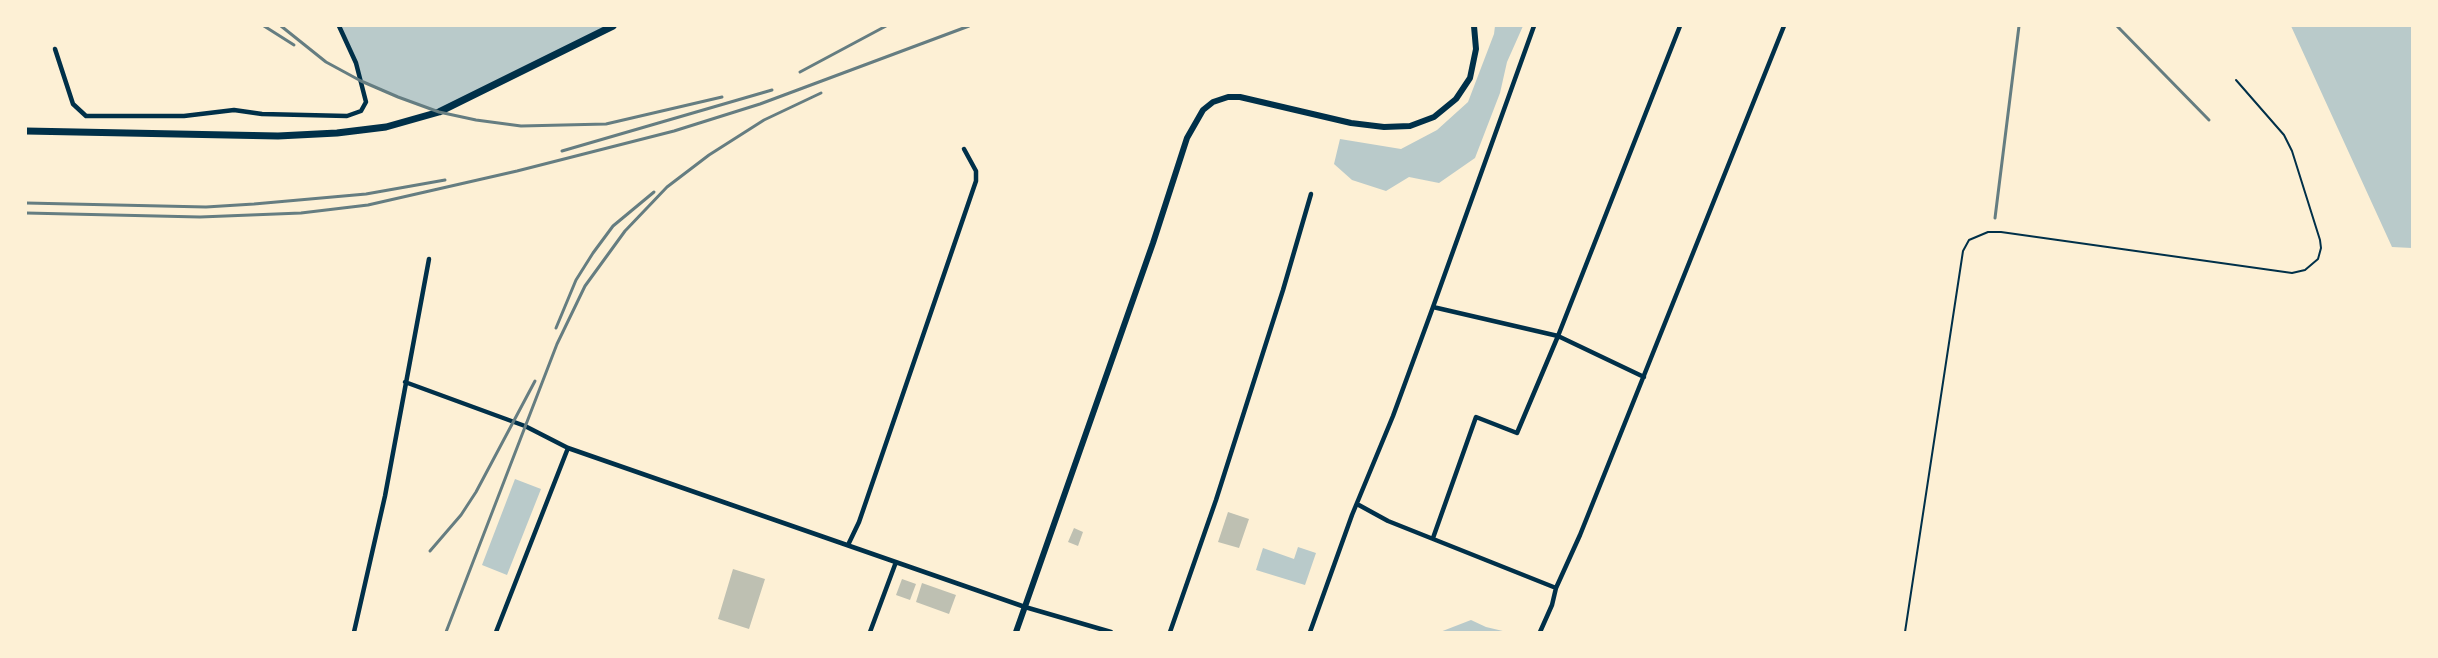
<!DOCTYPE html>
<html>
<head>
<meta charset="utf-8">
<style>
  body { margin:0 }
  #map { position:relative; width:2438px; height:658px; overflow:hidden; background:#fdf0d5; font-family:Raleway,sans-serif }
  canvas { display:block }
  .frame { position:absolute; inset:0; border:27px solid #fdf0d5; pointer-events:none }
</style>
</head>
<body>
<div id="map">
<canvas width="2438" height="658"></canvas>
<div class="frame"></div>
</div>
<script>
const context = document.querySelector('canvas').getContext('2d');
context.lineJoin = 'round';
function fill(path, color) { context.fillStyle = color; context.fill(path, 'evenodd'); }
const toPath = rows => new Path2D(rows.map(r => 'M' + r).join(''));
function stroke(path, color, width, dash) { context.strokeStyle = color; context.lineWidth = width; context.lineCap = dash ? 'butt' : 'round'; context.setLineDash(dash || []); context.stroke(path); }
const green = toPath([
  [339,26,613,26,439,112,398,97,361,81],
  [1495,26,1523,26,1507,62,1500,93,1475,158,1439,183,1409,177,1386,191,1352,180,1334,164,1340,139,1401,149,1437,130,1468,102,1494,34],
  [2291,26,2412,26,2412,248,2392,247],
  [515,479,541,489,507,575,482,565],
  [1298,547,1316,553,1305,585,1256,570,1263,548,1294,559],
  [1471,620,1486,627,1507,632,1440,632]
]);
const building = toPath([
  [1228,512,1249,519,1239,548,1218,542],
  [1074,528,1083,532,1078,546,1068,542],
  [733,569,765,579,749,629,718,619],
  [902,579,916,584,910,600,896,595],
  [922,583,956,595,949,614,916,602]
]);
const service = toPath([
  [1905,632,1963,251,1969,240,1988,232,2001,232,2292,273,2305,270,2318,259,2321,248,2320,240,2292,151,2284,135,2236,80]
]);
const minor = toPath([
  [55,49,73,104,86,116,184,116,234,110,262,114,347,116,361,111,366,102,356,63,339,26],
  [1433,307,1558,336,1644,377],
  [405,382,525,426,568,448,1025,607,1111,632],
  [1357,504,1388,521,1556,588],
  [1433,538,1476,417,1517,433,1558,336,1680,26],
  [848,545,859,522,976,181,976,171,964,149],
  [354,632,385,496,429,259],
  [496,632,568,448],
  [870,632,896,562],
  [1170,632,1216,500,1283,290,1311,194],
  [1310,632,1352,515,1393,416,1433,307,1534,26],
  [1540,632,1552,605,1556,588,1580,535,1784,26]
]);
const tertiary = toPath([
  [1016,632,1153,243,1187,138,1203,110,1213,102,1228,97,1240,97,1351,123,1384,127,1410,126,1434,117,1456,99,1470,78,1476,49,1474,26]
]);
const secondary = toPath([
  [26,131,278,136,337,133,386,127,439,112,613,26]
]);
const rail = toPath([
  [264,26,294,45],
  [281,26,326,62,361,81,398,97,439,112,476,120,521,126,606,124,722,97],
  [2117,26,2209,120],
  [800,72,886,26],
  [562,151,772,90],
  [26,203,206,207,254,204,366,194,445,180],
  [26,213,200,217,301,213,368,205,517,171,674,131,760,104,969,26],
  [1995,218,2019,26],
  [556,328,576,280,593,253,613,226,654,192],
  [430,551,461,515,476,492,535,381],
  [446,632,557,344,585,286,625,231,667,187,709,155,764,120,821,93]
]);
fill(green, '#b9caca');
fill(building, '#bec0b2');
stroke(service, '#003049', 2);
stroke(minor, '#003049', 4.5);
stroke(tertiary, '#003049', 6);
stroke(secondary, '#003049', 7);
stroke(rail, '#657d81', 3);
</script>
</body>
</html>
